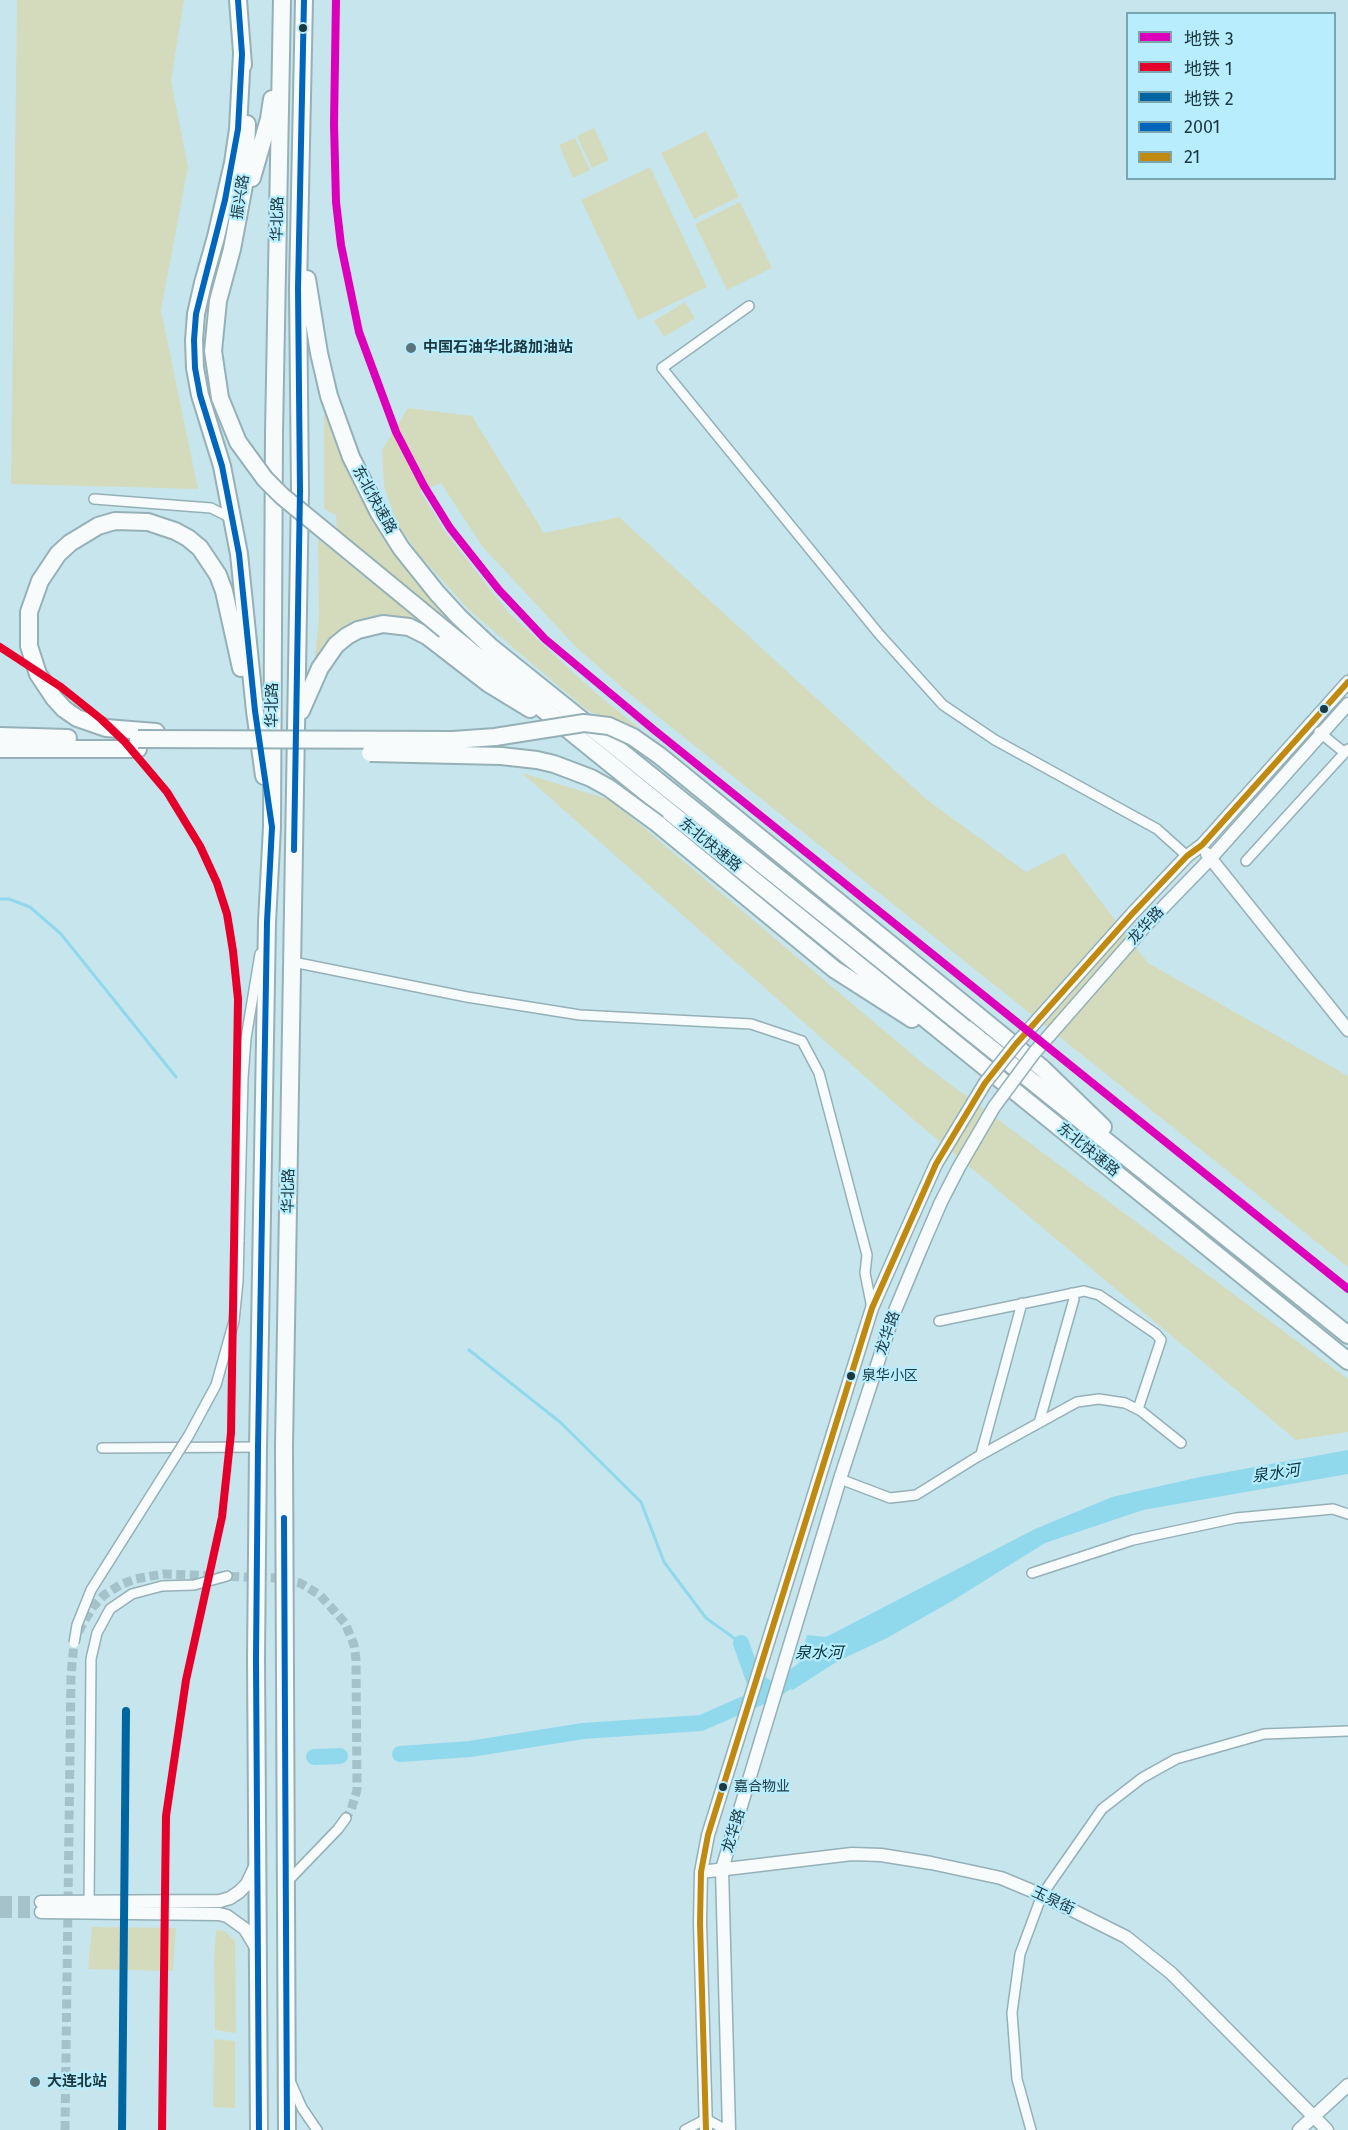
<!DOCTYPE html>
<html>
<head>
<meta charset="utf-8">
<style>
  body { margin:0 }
  #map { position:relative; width:1348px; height:2130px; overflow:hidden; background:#c7e5ed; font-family:"Fira Sans","Noto Sans SC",sans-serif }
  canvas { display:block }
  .legend { position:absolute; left:1126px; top:12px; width:210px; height:168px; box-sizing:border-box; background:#b7edfd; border:2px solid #79a5b1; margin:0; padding:8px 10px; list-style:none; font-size:18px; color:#1c3840 }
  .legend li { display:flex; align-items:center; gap:12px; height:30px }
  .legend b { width:30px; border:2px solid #79a5b1 }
</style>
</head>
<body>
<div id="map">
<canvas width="1348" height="2130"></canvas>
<ul class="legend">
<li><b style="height:8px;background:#d0b"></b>地铁 3</li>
<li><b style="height:8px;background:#e4002b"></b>地铁 1</li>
<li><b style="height:8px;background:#0066a1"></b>地铁 2</li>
<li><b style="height:8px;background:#0065bd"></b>2001</li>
<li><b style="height:8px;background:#c08a10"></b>21</li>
</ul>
</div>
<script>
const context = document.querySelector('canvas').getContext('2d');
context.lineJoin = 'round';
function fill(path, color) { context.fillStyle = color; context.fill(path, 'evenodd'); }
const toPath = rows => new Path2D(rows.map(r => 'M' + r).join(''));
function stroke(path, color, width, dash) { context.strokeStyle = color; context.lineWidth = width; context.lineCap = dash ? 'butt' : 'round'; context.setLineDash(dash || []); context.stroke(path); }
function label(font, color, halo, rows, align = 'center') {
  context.font = font + ' "Fira Sans","Noto Sans SC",sans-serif'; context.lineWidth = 4.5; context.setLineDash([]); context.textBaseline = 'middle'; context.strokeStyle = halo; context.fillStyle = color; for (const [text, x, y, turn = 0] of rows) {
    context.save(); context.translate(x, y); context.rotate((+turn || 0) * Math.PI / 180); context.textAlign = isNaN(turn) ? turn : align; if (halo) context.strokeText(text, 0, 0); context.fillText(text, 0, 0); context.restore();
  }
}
const green = toPath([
  [17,0,184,0,171,81,188,167,161,310,198,489,11,484],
  [594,128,609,160,592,168,577,136],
  [706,131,739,197,694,219,661,153],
  [575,138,590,170,573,178,559,145],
  [650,167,707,287,638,320,581,200],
  [740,202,772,268,727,290,695,224],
  [685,302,695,318,664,337,654,321],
  [324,403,355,488,411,571,452,624,337,534,336,515,324,509],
  [408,408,472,416,544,533,619,517,926,799,1026,872,1064,853,1148,963,1348,1076,1348,1267,626,691,575,646,482,546,441,483,420,491,446,533,508,612,590,688,640,729,588,711,470,611,422,558,397,524,384,486,382,450],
  [318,539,428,628,379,617,314,665,319,617],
  [522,773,611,800,926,1066,1348,1379,1348,1432,1296,1440,914,1120],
  [92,1927,176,1928,173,1971,88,1969],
  [216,1930,225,1931,235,1941,236,2033,215,2030,214,1961],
  [214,2039,235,2041,235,2108,213,2107]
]);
const water = toPath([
  [1348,1450,1348,1474,1143,1510,1045,1543,952,1601,887,1638,838,1661,791,1691,807,1635,826,1637,1035,1529,1112,1497,1200,1477]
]);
const stream = toPath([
  [0,899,9,899,30,907,61,934,176,1077],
  [469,1350,560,1422,641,1502,664,1562,706,1618,741,1643]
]);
const river = toPath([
  [741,1643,754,1680,766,1687],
  [400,1754,470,1749,583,1731,701,1723,774,1691,814,1662],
  [314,1757,340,1756]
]);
const streetTunnel = toPath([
  [65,2130,71,1676,74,1643,82,1625,93,1607,104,1595,120,1585,135,1579,163,1574,275,1578,300,1583,320,1595,345,1623,354,1645,356,1659,357,1790,351,1810,346,1818]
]);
const secondaryTunnel = toPath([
  [0,1902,41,1902],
  [0,1912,41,1912]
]);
const street = toPath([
  [749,306,662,368,879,634,943,705,995,740,1157,829,1187,856],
  [94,499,211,508,233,519],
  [1319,732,1345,753],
  [1246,861,1348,749],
  [293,962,467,997,580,1015,751,1024,802,1041,819,1073,867,1255,865,1273,872,1308],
  [239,1241,243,1078,246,1038,260,954],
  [939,1321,1084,1291,1099,1295,1156,1334,1161,1340,1138,1409],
  [1039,1423,1074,1299,1072,1293],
  [102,1448,258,1447],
  [981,1454,1022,1303],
  [840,1479,890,1498,916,1495,977,1457,1077,1402,1099,1399,1125,1403,1141,1411,1181,1443],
  [1032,1573,1133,1540,1236,1518,1333,1509,1348,1514],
  [287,1882,338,1829,346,1818],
  [89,1908,91,1659,97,1633,110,1609,132,1594,162,1586,194,1585,227,1576],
  [291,2083,302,2108,317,2130],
  [685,2130,706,2119,726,2130],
  [1031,2130,1017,2079,1012,2013,1020,1954,1042,1895,1102,1809,1142,1778,1176,1759,1264,1734,1348,1731]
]);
const secondary = toPath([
  [1207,854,1348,1030],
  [1132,914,1187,856,1202,845,1348,682],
  [1146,925,1211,858,1348,704],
  [701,1872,852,1854,881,1855,931,1863,1001,1878,1042,1895,1126,1937,1171,1973,1327,2130],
  [41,1902,220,1901,230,1898,239,1892,247,1884,255,1867],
  [41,1912,219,1914,227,1916,245,1929,256,1947],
  [706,2130,700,1923,701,1872,708,1835,872,1308,902,1240],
  [729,2130,722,1869,840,1479,894,1313,922,1246],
  [1299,2130,1348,2085]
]);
const highway = toPath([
  [238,0,243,65],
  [242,54,238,129,233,163,216,237,203,283,196,314,194,340,195,368,200,395,222,466,239,554,255,711,264,776],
  [252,178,269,119,272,99],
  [232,249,245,180,247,124],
  [307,279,319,353,329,396,351,457,379,513,401,548,437,593,459,617,491,647,1348,1335],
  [445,630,1348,1361],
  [301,711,320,668,336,645,347,636,358,630,383,624,409,627,427,636,489,684,530,709],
  [156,732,106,728,77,718,64,709,54,698,38,674,29,646,29,612,40,581,58,554,70,543,98,526,115,521,148,522,175,531,188,538,200,548,218,575,224,591,241,668],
  [0,736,68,738],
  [0,749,138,749],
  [658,824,834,969,912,1019],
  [976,1014,1042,1068,1103,1127],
  [259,2130,256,1658,258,1447,267,922,272,827,274,433,282,0],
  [287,2130,284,1446,300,491,298,288,304,0]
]);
const streetBridge = toPath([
  [74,1643,77,1625,91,1590,189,1435,216,1385,234,1321,238,1281,239,1241]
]);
const secondaryBridge = toPath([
  [902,1240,936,1164,985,1083,1016,1044,1132,914],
  [922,1246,941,1202,959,1167,994,1107,1034,1053,1146,925]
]);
const highwayBridge = toPath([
  [232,249,218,301,213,351,220,398,238,442,265,479,282,496,445,630],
  [138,739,453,740,495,737,584,723,609,726,633,737,660,756,976,1014],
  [370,753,501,756,537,760,554,764,591,778,609,788,658,824]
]);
const bus1 = toPath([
  [238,0,242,54,238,129,225,200,196,314,194,340,195,368,200,395,222,466,239,554,255,711,272,827,267,922,258,1447,256,1658,259,2130],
  [294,850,300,491,298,288,304,0],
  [284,1518,287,2130]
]);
const bus2 = toPath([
  [706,2130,700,1923,701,1872,708,1835,872,1308,936,1164,985,1083,1016,1044,1132,914,1187,856,1202,845,1348,682]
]);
const metro1 = toPath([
  [336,0,334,124,336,202,341,245,359,332,396,432,424,486,450,528,499,590,545,639,653,729,1348,1289]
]);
const metro2 = toPath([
  [0,647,61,687,101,719,124,741,167,792,200,846,217,883,227,914,233,951,238,999,231,1433,222,1517,186,1680,166,1816,162,2130]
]);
const metro3 = toPath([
  [122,2130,126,1711]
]);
const markers = [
  [303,28,5,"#1c3840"],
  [411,348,6,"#58757d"],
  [1324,709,5,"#1c3840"],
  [851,1376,5,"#1c3840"],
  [723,1787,5,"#1c3840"],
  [35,2082,6,"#58757d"]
];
const busNames = [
  ["泉华小区",862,1376],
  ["嘉合物业",734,1787]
];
const streetNames = [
  ["振兴路",241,197,-81],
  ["华北路",278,219,-89],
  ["东北快速路",374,500,61],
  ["华北路",273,705,-90],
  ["东北快速路",710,845,39],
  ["龙华路",1146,926,-47],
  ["东北快速路",1088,1150,39],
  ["华北路",289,1191,-89],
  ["龙华路",888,1333,-71],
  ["龙华路",734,1831,-73],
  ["玉泉街",1053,1901,25]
];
const poiNames = [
  ["中国石油华北路加油站",423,348],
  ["大连北站",47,2082]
];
const waterNames = [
  ["泉水河",1276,1474,-8],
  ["泉水河",819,1654]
];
fill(green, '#d4dbbd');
fill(water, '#90d9ed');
stroke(stream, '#90d9ed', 3);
stroke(river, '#90d9ed', 16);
stroke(streetTunnel, '#a5c2ca', 9, [9, 4.5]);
stroke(secondaryTunnel, '#a5c2ca', 12, [12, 6]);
stroke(street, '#95b0b7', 12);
stroke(secondary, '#95b0b7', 15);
stroke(highway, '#95b0b7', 20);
stroke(street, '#f7fbfc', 9);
stroke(secondary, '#f7fbfc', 12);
stroke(highway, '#f7fbfc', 16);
stroke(streetBridge, '#95b0b7', 12, []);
stroke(secondaryBridge, '#95b0b7', 15, []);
stroke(highwayBridge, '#95b0b7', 20, []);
stroke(streetBridge, '#f7fbfc', 9);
stroke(secondaryBridge, '#f7fbfc', 12);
stroke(highwayBridge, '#f7fbfc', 16);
stroke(bus1, '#0065bd', 6);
stroke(bus2, '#c08a10', 6);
stroke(metro1, '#d0b', 8);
stroke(metro2, '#e4002b', 8);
stroke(metro3, '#0066a1', 8);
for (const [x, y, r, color] of markers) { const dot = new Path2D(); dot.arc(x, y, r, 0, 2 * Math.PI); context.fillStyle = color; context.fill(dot); stroke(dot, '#b7edfd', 2); }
label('14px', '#1c3840', '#b7edfd', busNames, 'left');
label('15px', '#1c3840', '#b7edfd', streetNames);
label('bold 15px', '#1c3840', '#b7edfd', poiNames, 'left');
label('italic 16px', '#06343e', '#b7edfd', waterNames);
</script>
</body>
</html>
